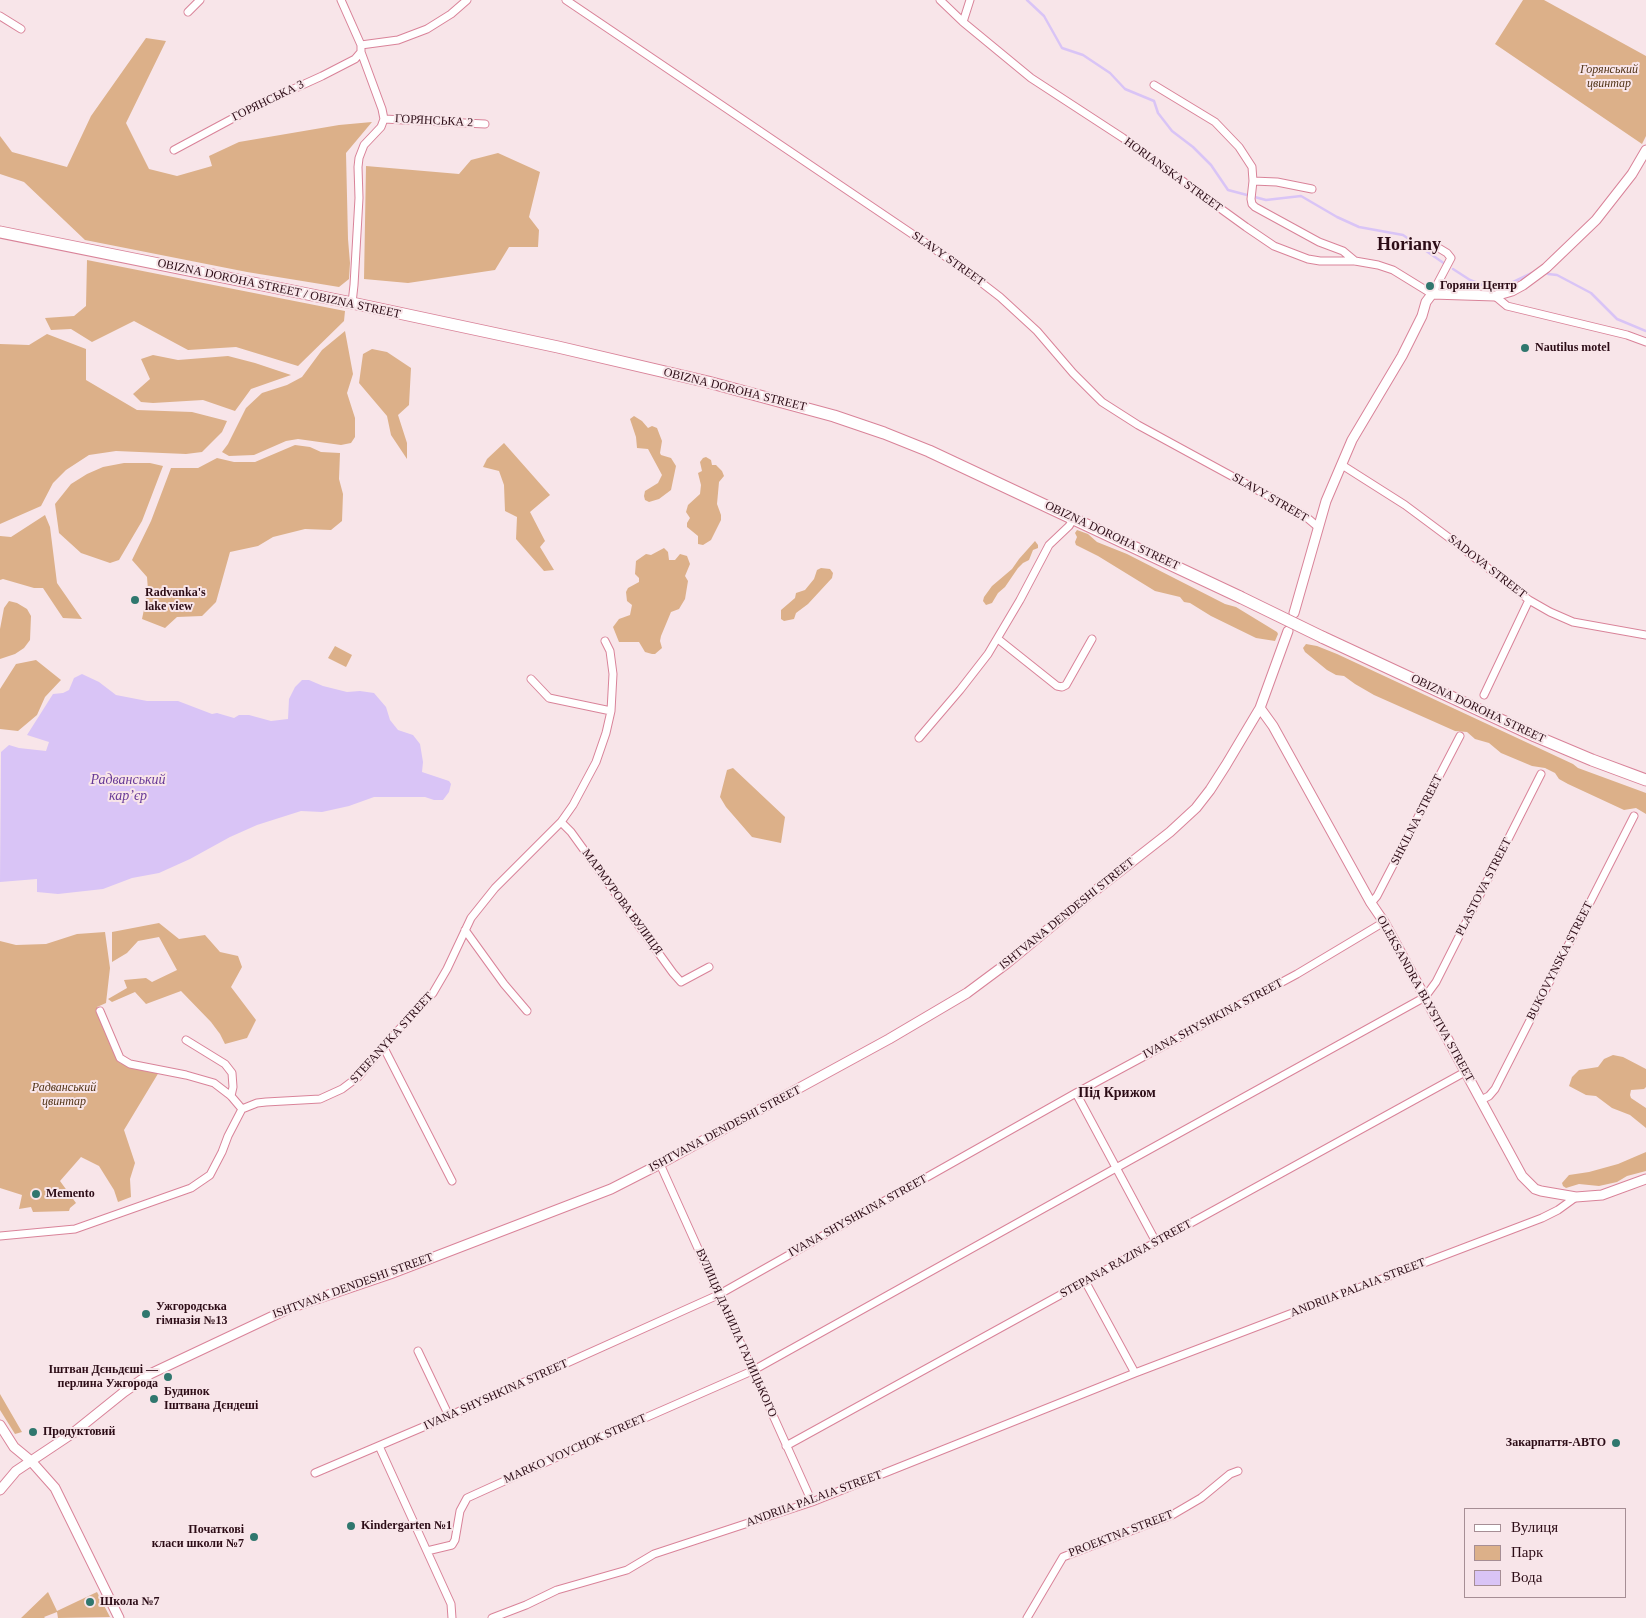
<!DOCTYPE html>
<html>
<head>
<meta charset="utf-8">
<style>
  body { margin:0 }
  #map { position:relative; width:1646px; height:1618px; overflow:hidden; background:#f8e5e9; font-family:Georgia,serif }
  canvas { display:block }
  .legend { position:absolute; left:1464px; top:1508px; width:162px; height:90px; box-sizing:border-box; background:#f8e5e9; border:1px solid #a68e95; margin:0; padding:6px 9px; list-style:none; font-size:15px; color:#2c0c16 }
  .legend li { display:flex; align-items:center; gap:10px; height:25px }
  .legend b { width:25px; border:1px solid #a68e95 }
</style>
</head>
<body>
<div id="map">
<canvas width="1646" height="1618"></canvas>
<ul class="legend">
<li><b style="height:6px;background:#fff"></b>Вулиця</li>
<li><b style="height:14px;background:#dcb089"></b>Парк</li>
<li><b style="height:14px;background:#d9c4f6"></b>Вода</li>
</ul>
</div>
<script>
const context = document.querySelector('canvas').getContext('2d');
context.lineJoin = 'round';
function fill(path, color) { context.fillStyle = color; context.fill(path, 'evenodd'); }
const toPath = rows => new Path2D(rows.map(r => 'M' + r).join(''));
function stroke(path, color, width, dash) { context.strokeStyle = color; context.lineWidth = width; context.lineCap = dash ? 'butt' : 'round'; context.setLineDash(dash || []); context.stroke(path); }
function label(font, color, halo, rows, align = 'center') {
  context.font = font + ' Georgia,serif'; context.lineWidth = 4; context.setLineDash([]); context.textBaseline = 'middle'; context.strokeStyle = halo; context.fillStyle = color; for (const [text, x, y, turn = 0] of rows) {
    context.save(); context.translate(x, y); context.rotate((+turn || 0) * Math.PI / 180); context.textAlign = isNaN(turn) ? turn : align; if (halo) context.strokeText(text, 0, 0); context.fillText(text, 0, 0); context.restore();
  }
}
const green = toPath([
  [1523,0,1544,0,1646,56,1646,136,1642,144,1495,44],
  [146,38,166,41,126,123,149,169,177,176,212,166,209,156,239,142,339,125,372,122,346,153,348,239,350,263,349,279,339,287,247,272,85,240,24,182,0,174,0,136,12,152,67,167,91,116],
  [498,153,540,172,529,217,539,230,538,247,509,247,495,270,408,283,364,279,366,166,459,174,471,160],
  [87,260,345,311,344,321,298,366,236,347,188,350,134,321,92,342,71,329,51,330,45,318,74,316,86,306],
  [345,331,353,374,347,393,355,418,355,437,351,443,341,445,298,439,286,441,254,455,229,456,222,452,228,444,246,408,262,393,287,385,302,377,322,350],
  [47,334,86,349,86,380,137,410,192,412,227,421,222,432,202,452,186,454,116,451,89,455,66,470,53,483,41,506,0,524,0,344,29,345],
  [372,349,387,352,411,368,409,405,398,415,407,443,407,459,391,435,387,416,359,383,363,354],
  [153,355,178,360,228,356,255,363,291,375,251,389,235,411,203,400,153,403,141,402,133,394,150,379,141,359],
  [634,416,642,421,648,428,652,426,657,428,662,441,660,453,661,455,671,458,676,466,671,490,659,499,649,502,645,500,644,496,645,491,658,483,662,475,648,449,637,448,636,437,630,419],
  [504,443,550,495,530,512,545,541,540,547,554,570,544,571,516,539,517,517,505,511,504,485,499,471,483,467,487,459],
  [295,445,310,447,321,452,340,453,339,479,343,494,342,521,331,530,305,529,273,537,258,546,230,552,216,602,202,616,177,617,165,628,142,619,148,590,147,577,132,560,151,521,171,468,198,468,217,458,234,462,255,462],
  [706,457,711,460,712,465,716,465,722,471,724,476,719,482,717,504,721,515,721,520,711,540,703,545,698,544,698,536,687,527,687,523,690,518,686,512,688,505,700,494,701,485,698,473,702,471,700,462,703,458],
  [124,463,150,463,163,466,142,521,119,560,110,563,81,553,59,533,55,504,71,484,87,474,103,467],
  [45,515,50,527,57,583,82,619,63,618,43,588,34,588,3,579,0,580,0,536,11,537],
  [1077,530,1088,534,1097,542,1127,554,1225,604,1236,607,1277,632,1278,634,1275,641,1256,638,1211,616,1190,603,1184,602,1180,597,1155,591,1098,556,1076,545,1075,542,1077,537,1075,533],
  [1035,541,1038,545,1038,548,1033,550,1029,560,1023,563,1018,568,1005,587,998,593,992,603,986,605,983,601,984,597,992,586,1012,569,1019,559],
  [664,548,668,552,669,560,675,560,680,554,687,556,690,564,685,576,688,581,685,599,679,609,671,612,661,636,660,641,662,648,655,654,652,654,645,652,639,642,619,642,613,627,619,619,630,615,632,605,627,601,626,592,628,588,639,582,639,578,635,574,636,561,646,554,651,555],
  [821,568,830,569,833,573,832,578,808,604,796,613,794,619,784,621,781,619,781,610,795,598,796,593,805,590,814,579,817,570],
  [9,601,17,603,27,609,31,616,30,640,24,648,15,654,0,659,0,629,4,608],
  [1306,644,1317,646,1337,654,1573,764,1578,768,1646,793,1646,814,1636,808,1624,810,1568,784,1559,779,1555,773,1545,768,1532,766,1501,753,1489,743,1475,739,1467,732,1455,731,1374,695,1355,684,1344,676,1336,675,1327,670,1305,652,1303,648],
  [335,646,352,655,346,667,328,658],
  [36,660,61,680,45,697,37,715,18,731,0,729,0,689,16,664],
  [733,768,785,817,781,843,752,837,726,807,720,797,727,770],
  [159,923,179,939,205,935,220,952,238,956,242,967,231,987,256,1020,247,1038,225,1044,220,1034,211,1022,181,991,146,1004,135,992,112,1002,108,999,127,988,124,980,146,978,152,982,177,970,159,937,138,941,127,953,112,962,112,932],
  [105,932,110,968,106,1003,97,1007,120,1063,159,1072,124,1130,135,1163,130,1179,131,1197,118,1202,114,1190,99,1166,81,1157,60,1181,76,1203,70,1208,69,1211,33,1212,31,1207,19,1209,22,1195,0,1188,0,941,16,945,46,944,77,934],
  [1613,1055,1623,1057,1646,1069,1646,1087,1644,1089,1631,1090,1630,1095,1631,1098,1646,1108,1646,1128,1630,1115,1612,1108,1596,1096,1586,1095,1569,1086,1572,1077,1579,1070,1598,1067,1604,1059],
  [1646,1152,1646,1171,1627,1176,1617,1182,1599,1186,1579,1184,1566,1188,1563,1186,1562,1183,1569,1175,1589,1172,1618,1164],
  [0,1394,22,1432,15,1434,0,1410],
  [48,1592,57,1611,97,1592,110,1617,58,1618,57,1612,44,1617,45,1618,21,1618]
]);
const water = toPath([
  [82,674,99,682,116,695,147,701,178,701,212,714,217,713,234,718,239,715,249,715,271,721,288,719,289,699,295,687,302,680,309,680,323,686,347,692,360,691,374,693,386,707,390,720,398,730,413,735,420,744,423,762,422,772,449,781,451,784,449,792,443,800,434,800,425,797,374,797,349,806,322,812,301,811,257,825,230,837,190,859,159,873,132,878,103,889,58,894,37,892,37,879,0,882,1,752,9,745,19,748,46,751,49,742,27,735,53,694,63,693,69,690,74,678]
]);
const stream = toPath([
  [1027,0,1044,16,1062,48,1083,55,1110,73,1125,89,1154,101,1158,113,1172,131,1193,147,1211,165,1228,190,1266,200,1301,196,1337,217,1359,227,1403,235,1445,264],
  [1453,269,1470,280,1485,286,1509,284,1534,272],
  [1548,274,1557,275,1591,293,1617,319,1646,331]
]);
const minor = toPath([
  [341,0,361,45],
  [566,0,961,267,1000,297,1037,331,1073,373,1102,402,1138,425,1305,516,1318,527],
  [940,0,963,22,1031,78,1123,138,1246,227,1274,246,1308,259,1320,261,1355,261,1378,265,1393,270,1432,294,1451,258,1447,253,1437,247],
  [188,12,200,0],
  [0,16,21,29],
  [963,22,970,0],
  [1154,85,1215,122,1239,147,1252,167,1253,181,1251,199,1252,204,1255,207,1319,242,1343,251,1355,261],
  [384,119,485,124],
  [174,150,254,107,322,76,355,59,361,52],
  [1253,181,1277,182,1312,189],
  [1495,296,1507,306,1627,335,1646,342],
  [352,303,354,285,359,198,358,167,359,158,364,145,381,127,384,119,382,109,361,52,361,45,398,40,427,29,451,14,467,0],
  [1342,465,1405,505,1448,537,1529,600,1550,612,1573,622,1646,635],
  [998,639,1057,686,1062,687,1066,685,1092,639],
  [531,679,549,698,611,711],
  [1484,695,1529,600],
  [919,738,960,690,988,654,1020,600,1049,545,1069,526,1074,518],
  [561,822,571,832,673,973,681,982,709,967],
  [1371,903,1377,896,1460,736],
  [465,930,504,984,527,1011],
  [100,1011,120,1058,130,1064,186,1075,214,1083,231,1096,242,1109],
  [186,1040,225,1064,232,1073,233,1087,231,1096],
  [384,1048,452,1181],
  [1076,1093,1156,1242],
  [1481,1100,1489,1096,1495,1089,1634,816],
  [660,1164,812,1502],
  [0,1236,75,1229,191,1188,210,1175,222,1152,228,1136,242,1109,257,1103,266,1102,320,1099,342,1089,358,1077,393,1036,433,993,447,969,471,918,495,888,561,822,573,805,596,762,606,733,611,711,613,674,610,651,605,641],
  [1085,1281,1135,1373],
  [418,1351,449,1416],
  [379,1446,451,1604,452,1618],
  [786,1446,1465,1072],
  [315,1473,449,1416,718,1295,1076,1093,1297,974,1384,922],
  [427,1551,452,1545,455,1540,460,1511,467,1498,597,1439,752,1371,1116,1168,1425,997,1436,982,1541,774],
  [492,1618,526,1605,557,1590,627,1570,654,1554,812,1502,1135,1373,1542,1218,1558,1210,1576,1197],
  [1027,1618,1063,1557,1172,1515,1201,1498,1230,1474,1238,1471]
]);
const tertiary = toPath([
  [1294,613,1326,501,1352,440,1402,356,1422,316,1426,302,1432,294,1495,296,1512,291,1523,285,1546,268,1596,220,1632,174,1646,150],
  [1260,708,1273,726,1371,903,1384,922,1522,1176,1535,1189,1541,1191,1576,1197,1602,1195,1646,1179],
  [0,1425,14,1447,31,1461,55,1488,119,1618],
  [0,1490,16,1471,73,1433,124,1392,150,1374,290,1308,390,1274,611,1189,660,1164,889,1039,967,993,1006,964,1087,897,1170,832,1196,808,1210,790,1226,765,1260,708,1288,631]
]);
const trunk = toPath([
  [0,232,352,303,558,347,708,382,834,416,884,433,929,451,1240,597],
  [1322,637,1535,736,1592,760,1646,780]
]);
const trunkBridge = toPath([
  [1240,597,1322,637]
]);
const markers = [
  [1430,286,5,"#30776e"],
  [1525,348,5,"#30776e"],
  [135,600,5,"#30776e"],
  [36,1194,5,"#30776e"],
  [146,1314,5,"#30776e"],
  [168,1377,5,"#30776e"],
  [154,1399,5,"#30776e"],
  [33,1432,5,"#30776e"],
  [1616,1443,5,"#30776e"],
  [351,1526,5,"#30776e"],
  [254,1537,5,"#30776e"],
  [90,1602,5,"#30776e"]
];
const parkNames = [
  ["Горянський",1609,70],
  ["цвинтар",1609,84],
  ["Радванський",64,1088],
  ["цвинтар",64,1102]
];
const streetNames = [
  ["ГОРЯНСЬКА 3",268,101,-26],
  ["ГОРЯНСЬКА 2",434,121,3],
  ["HORIANSKA STREET",1173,175,36],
  ["SLAVY STREET",948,259,35],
  ["OBIZNA DOROHA STREET / OBIZNA STREET",279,289,12],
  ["OBIZNA DOROHA STREET",735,390,14],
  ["SLAVY STREET",1270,498,30],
  ["OBIZNA DOROHA STREET",1112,536,25],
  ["SADOVA STREET",1487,567,38],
  ["OBIZNA DOROHA STREET",1478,709,25],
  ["SHKILNA STREET",1417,820,-63],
  ["PLASTOVA STREET",1484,887,-63],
  ["МАРМУРОВА ВУЛИЦЯ",622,902,54],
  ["ISHTVANA DENDESHI STREET",1067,914,-39],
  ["BUKOVYNSKA STREET",1560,961,-63],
  ["OLEKSANDRA BLYSTIVA STREET",1425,999,61],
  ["IVANA SHYSHKINA STREET",1213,1019,-28],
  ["STEFANYKA STREET",392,1038,-48],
  ["ISHTVANA DENDESHI STREET",725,1129,-28],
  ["IVANA SHYSHKINA STREET",858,1216,-29],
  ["STEPANA RAZINA STREET",1126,1259,-29],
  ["ISHTVANA DENDESHI STREET",353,1286,-20],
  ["ANDRIIA PALAIA STREET",1358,1288,-21],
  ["ВУЛИЦЯ ДАНИЛА ГАЛИЦЬКОГО",736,1333,66],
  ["IVANA SHYSHKINA STREET",496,1395,-24],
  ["MARKO VOVCHOK STREET",575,1449,-24],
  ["ANDRIIA PALAIA STREET",814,1499,-20],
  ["PROEKTNA STREET",1121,1534,-21]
];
const poiNames = [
  ["Горяни Центр",1440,286],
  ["Nautilus motel",1535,348],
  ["Radvanka's",145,593],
  ["lake view",145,607],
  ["Memento",46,1194],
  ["Ужгородська",156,1307],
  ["гімназія №13",156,1321],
  ["Іштван Дєньдєші —",158,1370,"right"],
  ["перлина Ужгорода",158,1384,"right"],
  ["Будинок",164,1392],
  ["Іштвана Дєндеші",164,1406],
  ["Продуктовий",43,1432],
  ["Закарпаття-АВТО",1606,1443,"right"],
  ["Kindergarten №1",361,1526],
  ["Початкові",244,1530,"right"],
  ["класи школи №7",244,1544,"right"],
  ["Школа №7",100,1602]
];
const waterNames = [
  ["Радванський",128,780],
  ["карʼєр",128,796]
];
const neighbourhoodNames = [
  ["Під Крижом",1117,1093]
];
const districtNames = [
  ["Horiany",1409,245]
];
fill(green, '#dcb089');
fill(water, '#d9c4f6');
stroke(stream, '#d9c4f6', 2.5);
stroke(minor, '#d98399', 9);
stroke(tertiary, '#d98399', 11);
stroke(trunk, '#d98399', 13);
stroke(minor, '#fff', 7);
stroke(tertiary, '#fff', 9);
stroke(trunk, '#fff', 11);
stroke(trunkBridge, '#d98399', 13, []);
stroke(trunkBridge, '#fff', 11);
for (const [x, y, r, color] of markers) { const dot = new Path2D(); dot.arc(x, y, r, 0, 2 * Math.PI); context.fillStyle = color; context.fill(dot); stroke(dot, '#f8e5e9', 2); }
label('italic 12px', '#513417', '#f8e5e9', parkNames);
label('12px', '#2c0c16', '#f8e5e9', streetNames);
label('bold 12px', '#2c0c16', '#f8e5e9', poiNames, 'left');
label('italic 14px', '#683a97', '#f8e5e9', waterNames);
label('bold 14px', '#2c0c16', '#f8e5e9', neighbourhoodNames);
label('bold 18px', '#2c0c16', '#f8e5e9', districtNames);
</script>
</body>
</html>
